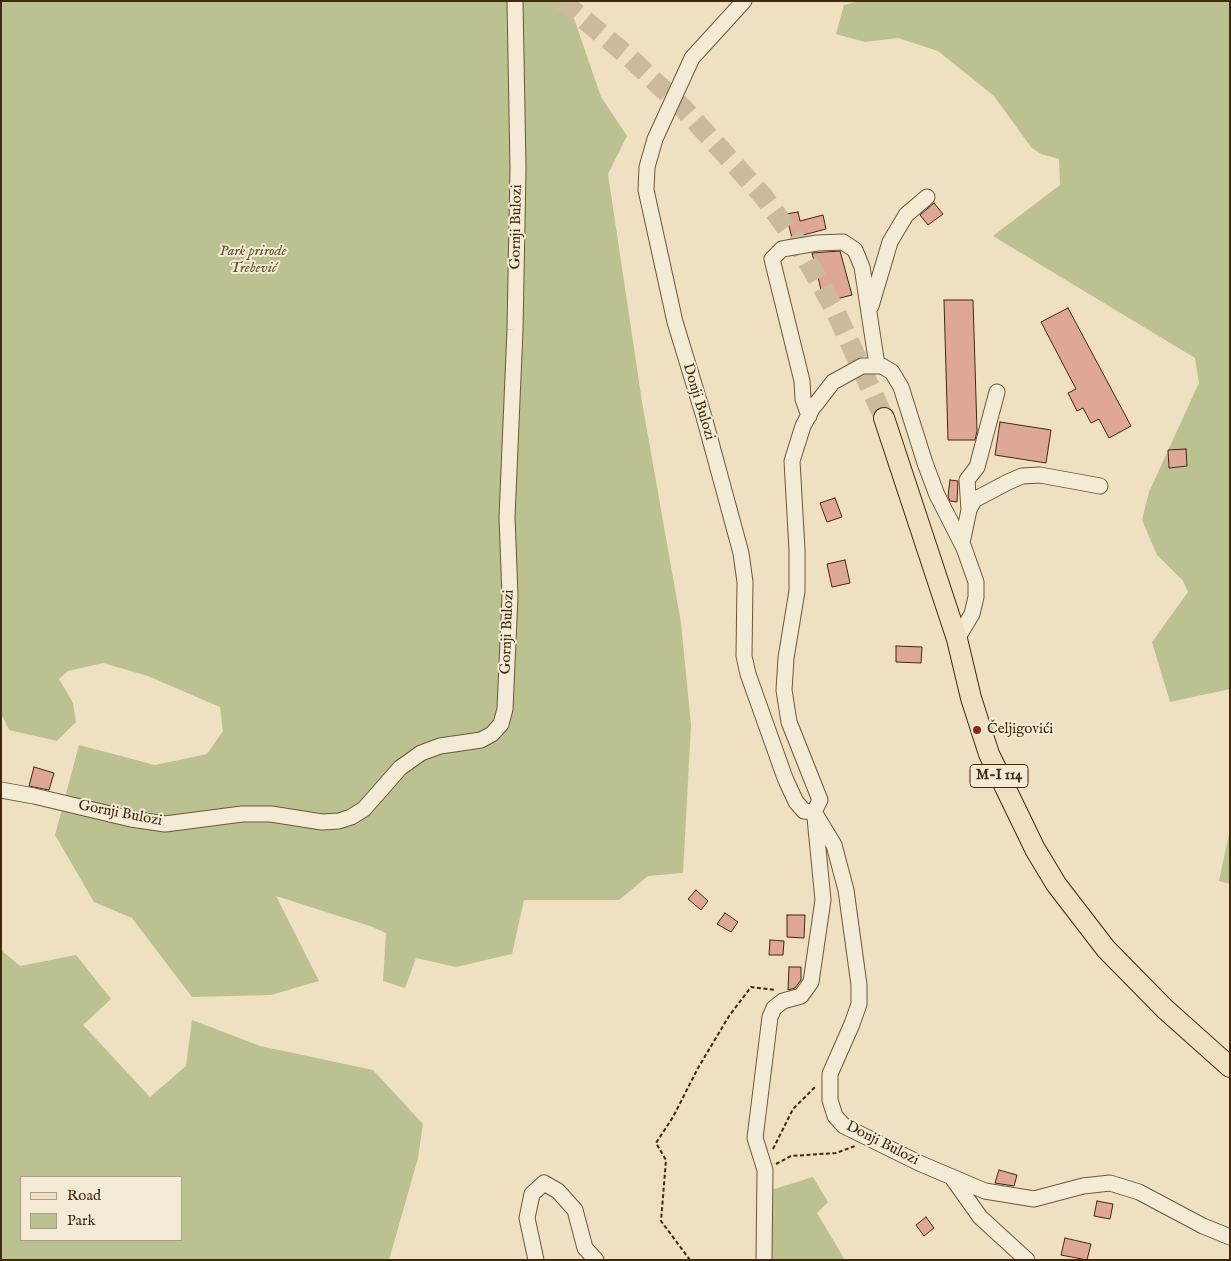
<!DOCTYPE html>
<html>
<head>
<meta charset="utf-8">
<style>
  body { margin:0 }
  #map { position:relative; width:1231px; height:1261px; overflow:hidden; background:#eee0c0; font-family:"IM FELL English",serif }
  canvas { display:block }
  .frame { position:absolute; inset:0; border:2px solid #41290d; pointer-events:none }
  .legend { position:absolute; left:20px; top:1176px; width:162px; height:65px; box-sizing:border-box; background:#f4ebd6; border:1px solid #ac9d86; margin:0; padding:6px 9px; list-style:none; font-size:15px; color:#41290d }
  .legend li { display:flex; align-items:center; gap:10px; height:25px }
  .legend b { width:25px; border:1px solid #ac9d86 }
</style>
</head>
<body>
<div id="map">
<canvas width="1231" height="1261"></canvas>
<div class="frame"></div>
<ul class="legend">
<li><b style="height:6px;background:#eee0c0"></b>Road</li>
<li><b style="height:14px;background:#bbc190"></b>Park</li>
</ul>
</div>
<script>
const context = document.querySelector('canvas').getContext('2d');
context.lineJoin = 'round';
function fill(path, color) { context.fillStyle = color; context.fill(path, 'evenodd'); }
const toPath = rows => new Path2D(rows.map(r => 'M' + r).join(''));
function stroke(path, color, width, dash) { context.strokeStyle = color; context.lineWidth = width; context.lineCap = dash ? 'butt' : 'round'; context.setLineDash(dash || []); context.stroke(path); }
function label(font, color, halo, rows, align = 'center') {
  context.font = font + ' "IM FELL English",serif'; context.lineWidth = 4; context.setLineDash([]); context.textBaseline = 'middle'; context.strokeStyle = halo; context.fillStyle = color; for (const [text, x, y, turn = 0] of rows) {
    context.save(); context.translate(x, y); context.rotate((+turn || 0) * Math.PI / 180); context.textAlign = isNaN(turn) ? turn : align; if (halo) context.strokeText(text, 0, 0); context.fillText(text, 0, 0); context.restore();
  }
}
const green = toPath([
  [1,1,568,1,601,97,627,136,608,174,642,402,681,623,691,725,683,873,648,876,619,900,524,900,512,954,456,967,416,958,405,988,383,981,386,933,370,926,276,896,319,981,271,995,192,997,132,918,94,902,55,835,79,745,155,765,207,754,223,731,220,707,148,676,103,663,68,671,59,679,73,703,76,722,57,741,9,730,1,713],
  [860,1,1230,1,1230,689,1170,702,1152,642,1188,592,1183,581,1157,555,1142,520,1149,492,1199,383,1195,358,993,236,1060,185,1059,159,1041,154,1031,147,994,96,938,51,898,38,865,42,836,34,844,5],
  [1229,834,1230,834,1230,884,1219,881],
  [1,950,20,966,76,955,111,999,83,1025,150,1097,186,1066,192,1020,260,1046,373,1070,423,1124,418,1158,389,1260,1,1260],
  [21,1177,181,1177,181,1240,21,1240],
  [813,1177,828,1202,817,1213,845,1260,768,1260,771,1190]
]);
const building = toPath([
  [934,203,943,214,928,225,920,215,934,203],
  [798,212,800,221,823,215,826,229,792,238,786,214,798,212],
  [840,251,852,295,824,302,812,253,840,251],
  [944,300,973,300,977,431,975,440,948,440,944,300],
  [1068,308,1131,426,1109,438,1099,419,1091,423,1083,408,1077,411,1068,393,1076,389,1041,322,1068,308],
  [1000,422,1051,430,1046,463,995,455,1000,422],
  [1186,449,1187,466,1169,468,1168,450,1186,449],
  [950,480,958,481,957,502,950,501,948,496,950,480],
  [835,498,842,517,827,522,820,503,835,498],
  [845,560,850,583,832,587,827,564,845,560],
  [896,646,922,647,921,663,896,662,896,646],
  [34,767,54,773,49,790,29,786,34,767],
  [696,890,708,901,701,910,688,899,696,890],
  [725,913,738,922,731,932,717,924,725,913],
  [787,915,805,915,804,938,787,937,787,915],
  [770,940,784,941,783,955,769,955,770,940],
  [789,967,801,967,801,980,795,988,788,990,789,967],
  [999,1170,1017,1175,1014,1186,995,1183,999,1170],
  [1097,1201,1113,1204,1110,1219,1094,1216,1097,1201],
  [926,1217,934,1228,924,1236,916,1225,926,1217],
  [1065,1238,1091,1244,1087,1260,1061,1255,1065,1238]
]);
const majorTunnel = toPath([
  [562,1,628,56,684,109,763,196,796,241,834,308,884,418]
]);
const path = toPath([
  [773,1149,793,1109,816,1086],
  [776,1164,791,1156,836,1153,855,1146],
  [690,1260,661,1221,666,1160,656,1143,673,1117,698,1068,729,1016,751,987,776,990]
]);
const minor = toPath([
  [744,1,692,58,655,139,647,167,646,190,675,322,704,417,741,553,745,582,744,656,748,674,785,778,796,802,804,811,814,812,820,800,789,722,784,690,786,658,797,591,797,550,792,461,803,426,812,409,833,382,862,366,882,366,892,372,901,387,925,463,937,495,964,548,976,582,976,597,972,614,957,639],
  [871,306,890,242,906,215,927,197],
  [809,416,803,399,802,381,772,259,782,249,817,243,843,242,855,250,862,267,877,365],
  [969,510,967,480,977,467,997,392],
  [962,543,969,510,974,500,1008,482,1022,476,1040,475,1100,486],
  [1,790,34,796,131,819,165,824,242,814,271,814,322,822,339,821,351,817,364,809,400,768,421,753,440,746,481,740,492,734,501,724,505,709,510,596,507,517,515,330,518,168,515,1],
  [814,812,834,845,846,890,859,985,859,1004,852,1024,830,1074,830,1100,835,1116,844,1126,919,1163,985,1191,1034,1199,1083,1186,1110,1183,1139,1192,1203,1226,1230,1237],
  [953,1179,980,1217,1027,1260],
  [536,1260,527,1218,532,1194,544,1183,558,1191,575,1210,585,1248,596,1260],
  [764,1260,765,1170,755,1138,770,1017,774,1008,783,1001,801,996,811,982,823,900,815,818]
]);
const major = toPath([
  [884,418,957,639,971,698,989,754,1035,849,1056,884,1106,949,1165,1009,1230,1067]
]);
const markers = [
  [977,730,5,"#8f2418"]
];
const shields = [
  [999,776,58]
];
const shieldNames = [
  ["M-I 114",999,776]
];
const streetNames = [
  ["Gornji Bulozi",517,227,-89],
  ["Donji Bulozi",698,402,73],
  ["Gornji Bulozi",508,632,-88],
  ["Gornji Bulozi",120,814,11],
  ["Donji Bulozi",882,1144,27]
];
const parkNames = [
  ["Park prirode",253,252],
  ["Trebević",253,269]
];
const poiNames = [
  ["Čeljigovići",987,730]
];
fill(green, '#bbc190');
fill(building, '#dfa795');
stroke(building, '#41290d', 1);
stroke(majorTunnel, '#cbbb9c', 20, [20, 10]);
stroke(minor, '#6c573a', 17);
stroke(major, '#41290d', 22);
stroke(path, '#41290d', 2, [4, 2.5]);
stroke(minor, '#f4ebd6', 15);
stroke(major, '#eee0c0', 20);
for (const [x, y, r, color] of markers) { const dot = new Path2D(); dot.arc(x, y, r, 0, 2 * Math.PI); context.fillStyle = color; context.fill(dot); stroke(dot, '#f4ebd6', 2); }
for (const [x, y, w] of shields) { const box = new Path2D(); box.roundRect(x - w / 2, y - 11.5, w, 23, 4); context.fillStyle = '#f4ebd6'; context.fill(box); stroke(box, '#41290d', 1); }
label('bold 14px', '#41290d', null, shieldNames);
label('15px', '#41290d', '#f4ebd6', streetNames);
label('italic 15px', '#604f2e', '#f4ebd6', parkNames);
label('15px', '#41290d', '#f4ebd6', poiNames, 'left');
</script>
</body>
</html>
